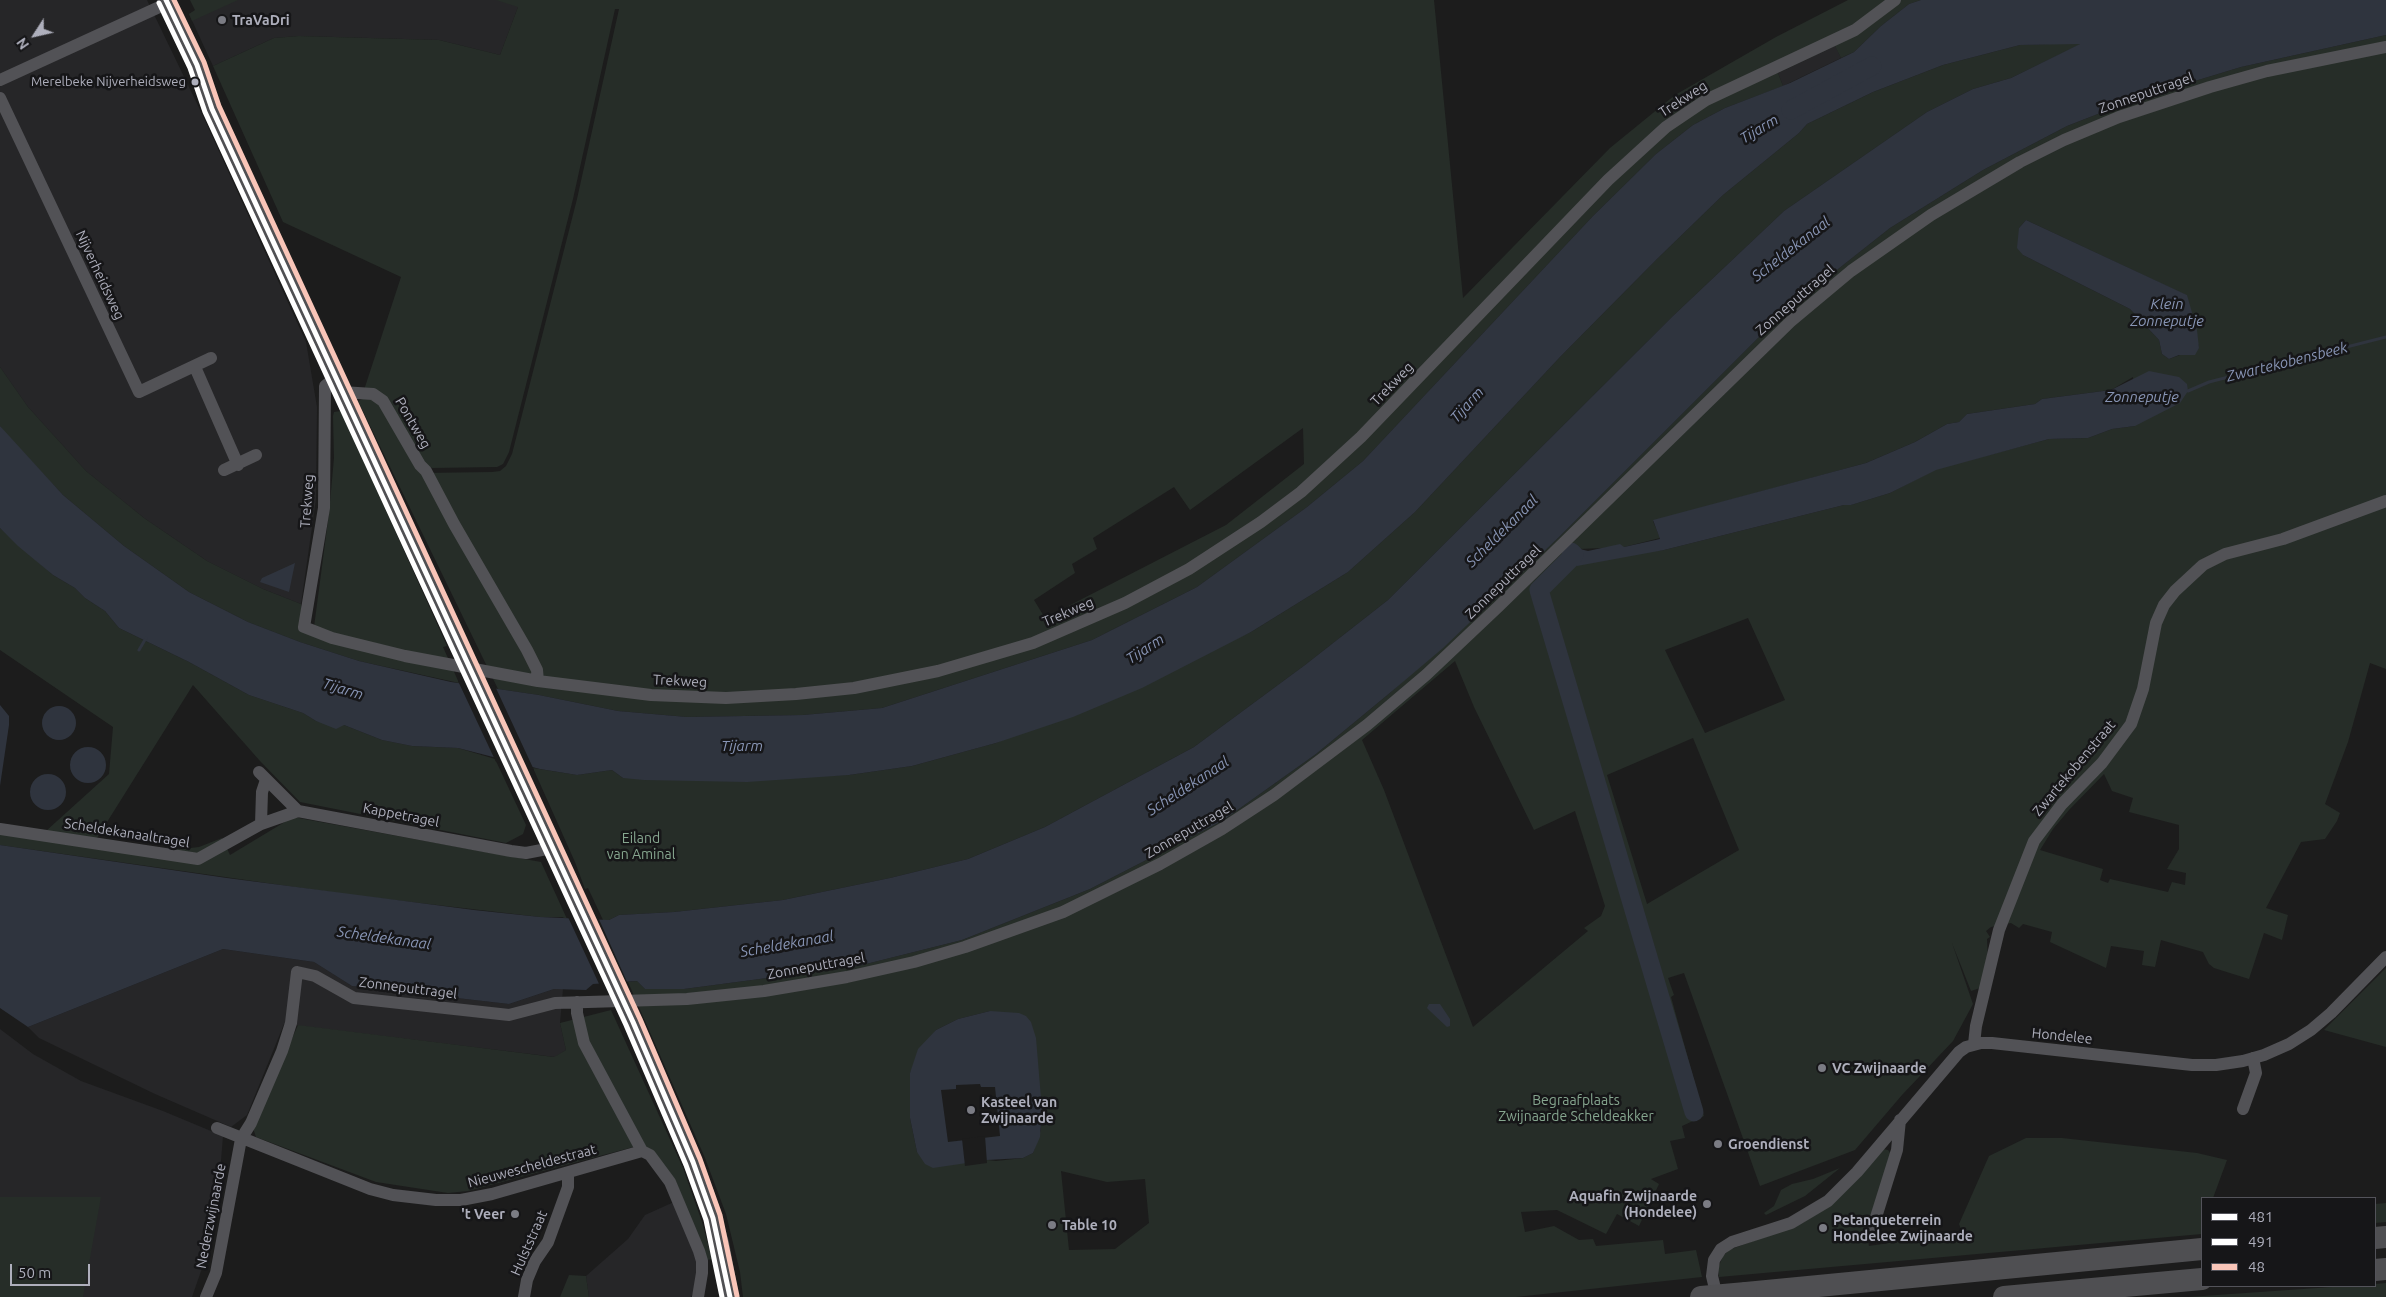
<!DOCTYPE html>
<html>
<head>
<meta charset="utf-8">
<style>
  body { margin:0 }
  #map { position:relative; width:2386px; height:1297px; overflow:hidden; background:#1c1c1c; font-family:Ubuntu,sans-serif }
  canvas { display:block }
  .legend { position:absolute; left:2201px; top:1197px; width:175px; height:90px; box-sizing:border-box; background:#161618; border:1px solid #53535a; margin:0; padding:6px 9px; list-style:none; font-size:15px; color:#aeafbc }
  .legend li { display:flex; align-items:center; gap:10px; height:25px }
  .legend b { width:25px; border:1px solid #53535a }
  .north { position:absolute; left:10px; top:10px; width:50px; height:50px; -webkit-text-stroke:4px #161618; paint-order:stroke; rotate:235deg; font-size:14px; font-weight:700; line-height:20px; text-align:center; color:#aeafbc }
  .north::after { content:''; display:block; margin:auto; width:18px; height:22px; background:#aeafbc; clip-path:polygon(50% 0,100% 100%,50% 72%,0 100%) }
  .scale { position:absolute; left:10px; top:1264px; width:80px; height:22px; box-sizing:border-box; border:2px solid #aeafbc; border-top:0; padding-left:6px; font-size:15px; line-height:18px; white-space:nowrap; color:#aeafbc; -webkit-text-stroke:4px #161618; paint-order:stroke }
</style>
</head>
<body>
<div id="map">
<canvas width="2386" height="1297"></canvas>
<ul class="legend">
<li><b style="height:6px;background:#fff"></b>481</li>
<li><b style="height:6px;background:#fff"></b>491</li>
<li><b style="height:6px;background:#f9c5b8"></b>48</li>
</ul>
<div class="north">N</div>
<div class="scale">50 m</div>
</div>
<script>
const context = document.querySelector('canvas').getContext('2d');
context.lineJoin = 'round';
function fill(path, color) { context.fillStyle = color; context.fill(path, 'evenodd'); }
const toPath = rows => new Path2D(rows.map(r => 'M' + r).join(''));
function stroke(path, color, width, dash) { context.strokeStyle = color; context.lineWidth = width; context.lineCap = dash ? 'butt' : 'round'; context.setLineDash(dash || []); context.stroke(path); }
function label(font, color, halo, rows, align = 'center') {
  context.font = font + ' Ubuntu,sans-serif'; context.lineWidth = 5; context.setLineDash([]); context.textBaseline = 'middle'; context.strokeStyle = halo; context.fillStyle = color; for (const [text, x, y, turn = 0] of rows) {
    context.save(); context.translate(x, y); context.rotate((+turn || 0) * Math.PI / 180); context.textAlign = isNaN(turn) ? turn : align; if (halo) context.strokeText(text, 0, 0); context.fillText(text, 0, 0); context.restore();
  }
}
const built = toPath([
  [0,0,147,0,202,114,306,342,317,407,316,499,301,604,263,589,207,561,144,518,86,471,28,407,0,367],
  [217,0,542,0,518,7,500,55,439,40,299,36,274,38,213,66,189,14],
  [1835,45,1841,58,1783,86,1778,73],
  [1851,76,1856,77,1853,80,1817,98,1812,97,1815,94],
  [223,949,314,962,352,986,509,1004,554,989,563,989,560,1023,566,1050,555,1057,284,1024,247,1115,231,1127,155,1094,39,1038,28,1027],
  [0,1029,33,1054,81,1081,163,1111,223,1136,217,1211,207,1254,192,1297,0,1297],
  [674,1202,696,1258,696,1288,691,1297,589,1297,586,1276,628,1239,645,1215]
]);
const green = toPath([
  [190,0,238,0,192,21,189,14,195,10],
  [496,0,1434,0,1463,298,1610,148,1675,95,1776,37,1848,0,1921,0,1909,4,1881,26,1854,52,1841,58,1835,46,1778,73,1783,86,1725,108,1693,125,1656,154,1593,216,1363,461,1307,507,1197,587,1092,640,882,708,803,715,687,717,618,711,539,695,498,689,358,401,369,396,379,400,423,473,492,472,500,471,506,466,512,454,577,199,619,9,615,9,573,199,509,452,503,464,497,467,432,468,426,465,408,441,383,397,379,393,364,390,401,277,283,222,213,66,274,38,299,36,439,40,500,55,518,7],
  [1303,428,1304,464,1226,525,1045,618,1034,600,1075,573,1072,564,1097,549,1093,538,1174,487,1190,510],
  [2386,35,2386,669,2370,663,2348,742,2325,804,2340,813,2337,821,2325,839,2301,842,2266,908,2288,915,2282,940,2264,933,2249,979,2214,968,2209,964,2203,952,2161,940,2155,967,2142,965,2144,951,2111,946,2106,968,2050,942,2052,932,2023,924,2019,928,2011,923,1991,927,1986,931,1990,937,1987,939,1988,962,1983,987,1971,991,1952,943,1973,1004,1953,1041,1902,1095,1855,1150,1760,1186,1684,973,1668,978,1674,995,1671,997,1704,1116,1682,1126,1685,1138,1670,1141,1678,1169,1651,1179,1659,1184,1639,1226,1617,1214,1606,1234,1557,1210,1521,1212,1525,1232,1554,1226,1579,1240,1593,1239,1596,1246,1663,1240,1665,1254,1696,1250,1702,1277,1516,1297,743,1297,740,1272,726,1214,705,1158,628,982,637,981,645,989,684,989,858,966,962,940,1090,889,1222,821,1316,754,1391,692,1558,538,1785,311,1890,228,1983,170,2067,126,2139,98,2241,67],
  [2026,220,2186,295,2199,348,2169,359,2162,354,2159,340,2130,309,2023,255,2019,228],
  [2133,377,2135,426,2112,429,2088,438,2049,439,1936,469,1890,493,1851,505,1844,505,1664,550,1574,555,1580,549,1624,547,1660,538,1653,521,1866,463,1915,442,1947,424,1959,422,1967,414,2035,404,2042,399,2111,390],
  [1748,618,1785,700,1705,733,1665,650],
  [1455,661,1474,707,1534,830,1575,811,1605,906,1601,916,1584,928,1588,931,1473,1027,1384,790,1362,740],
  [1693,738,1739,850,1647,904,1607,775],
  [2104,774,2112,791,2133,798,2129,812,2179,825,2179,849,2167,869,2186,873,2185,885,2172,882,2168,892,2110,879,2108,883,2100,880,2103,869,2040,850,2053,829,2069,810],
  [990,1011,1039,1089,1041,1130,1033,1153,1023,1158,996,1161,917,1152,910,1118,910,1073,936,1030,958,1019],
  [1061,1171,1107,1182,1145,1179,1149,1223,1115,1249,1069,1250],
  [2077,43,2081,44,2011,78,1973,89,1927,112,1784,211,1674,315,1388,600,1305,665,1194,747,1045,827,968,859,890,878,783,900,674,912,619,915,609,920,603,920,588,888,585,889,575,862,533,768,577,775,612,770,623,778,849,775,912,766,996,743,1251,632,1348,572,1415,512,1560,357,1657,259,1723,195,1799,133,1807,124,1873,92,1943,65,2020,45],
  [0,367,28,407,86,471,144,518,207,561,263,589,301,604,306,626,314,627,329,513,334,458,333,416,334,412,341,411,447,646,443,647,459,683,359,661,300,642,248,622,189,592,124,546,63,495,4,432,0,426],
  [0,528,53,575,75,588,85,598,105,611,119,628,189,662,249,695,303,713,316,721,344,725,382,740,412,746,458,748,495,759,526,825,523,834,506,843,300,802,260,761,193,685,97,838,167,849,182,849,199,847,222,838,230,855,293,817,541,862,567,919,562,917,540,917,351,895,0,845,0,824,46,831,109,774,113,727,0,650],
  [2386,968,2386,1047,2324,1030],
  [611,1010,683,1168,702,1222,712,1259,707,1260,675,1179,641,1145,468,1191,448,1193,376,1182,256,1137,253,1128,298,1025,554,1057,566,1050,560,1023],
  [2026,1138,2062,1138,2197,1153,2227,1160,2213,1198,2202,1198,2202,1234,1719,1277,1718,1268,1723,1256,1729,1250,1804,1222,1883,1149,1888,1150,1891,1154,1867,1235,1869,1246,1962,1232,1959,1224,1989,1156],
  [1840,1168,1805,1196,1766,1215,1764,1213,1774,1206,1781,1190,1792,1184,1813,1179],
  [0,1197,101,1197,83,1297,0,1297],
  [2386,1203,2386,1222,2375,1223,2375,1204],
  [569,1275,586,1276,589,1297,560,1297],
  [2386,1283,2386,1297,2188,1297,2346,1286,2375,1286,2375,1284]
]);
const water = toPath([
  [1921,0,2386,0,2386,35,2241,67,2139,98,2067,126,1983,170,1890,228,1785,311,1558,538,1443,648,1391,692,1316,754,1222,821,1090,889,962,940,858,966,684,989,645,989,637,981,593,984,586,990,554,989,509,1004,352,986,314,962,223,949,28,1027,0,1008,0,845,227,878,474,910,540,917,609,920,619,915,674,912,783,900,890,878,968,859,1045,827,1194,747,1305,665,1388,600,1674,315,1784,211,1927,112,1973,89,2011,78,2080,44,2020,45,1943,65,1873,92,1807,124,1799,133,1723,195,1657,259,1560,357,1415,512,1348,572,1251,632,1142,688,1073,717,996,743,912,766,849,775,747,782,644,780,623,778,612,770,577,775,540,769,458,748,412,746,382,740,344,725,336,729,316,721,303,713,249,695,189,662,119,628,105,611,85,598,75,588,53,575,18,546,0,528,0,426,63,495,124,546,189,592,248,622,300,642,359,661,451,682,539,695,618,711,687,717,803,715,882,708,1092,640,1197,587,1307,507,1363,461,1593,216,1656,154,1693,125,1725,108,1790,83,1854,52,1881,26,1909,4],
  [1851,76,1856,77,1853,80,1817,98,1812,97,1815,94],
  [2026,220,2187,295,2197,330,2199,348,2195,355,2179,355,2169,359,2162,354,2159,340,2130,309,2023,255,2017,248,2019,228],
  [2149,371,2179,377,2187,384,2188,391,2180,403,2135,426,2112,429,2088,438,2049,439,1936,470,1890,493,1851,505,1844,505,1664,550,1577,566,1574,555,1580,549,1588,551,1620,544,1624,547,1660,539,1653,520,1866,463,1915,442,1947,424,1959,422,1967,414,2035,404,2042,399,2111,390],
  [295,563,289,592,260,582,262,578],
  [0,705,9,716,9,725,0,786],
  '42 723a17 17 0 1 1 34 0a17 17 0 1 1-34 0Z',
  '70 765a18 18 0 1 1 36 0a18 18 0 1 1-36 0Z',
  '30 792a18 18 0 1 1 36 0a18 18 0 1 1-36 0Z',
  [1429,1004,1440,1004,1450,1019,1450,1026,1447,1027,1430,1011,1427,1008],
  [990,1011,1019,1013,1026,1016,1031,1022,1036,1038,1042,1110,1040,1137,1033,1153,1023,1158,987,1160,933,1168,925,1164,917,1152,910,1118,910,1073,918,1049,936,1030,958,1019],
  [980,1084,981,1087,995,1087,1000,1136,948,1142,941,1090,956,1089,956,1085]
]);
const pier = toPath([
  [458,681,495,686,534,770,496,762],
  [568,917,598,917,628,984,600,986],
  [985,1136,987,1163,965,1166,962,1139]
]);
const stream = toPath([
  [2188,391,2209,382,2386,337],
  [139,650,146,638]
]);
const river = toPath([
  [1791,110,1872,66],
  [1571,552,1574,555,1539,590,1694,1112]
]);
const minor = toPath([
  [0,80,168,3],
  [0,98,139,392,211,358],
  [195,367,238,465],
  [335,378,325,386,324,508,304,627,332,638,405,656,538,681,651,695,726,698,796,694,854,688,938,671,1033,643,1125,603,1189,569,1261,522,1301,492,1361,437,1608,180,1666,127,1706,100,1855,30,1895,0],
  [342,392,373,394,383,401,420,465,426,471,454,524,527,650,537,670,538,681],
  [224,470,256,455],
  [259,772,298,811,511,851,526,853,552,848],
  [261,824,262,792,266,780],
  [0,829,198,859,261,824,298,811],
  [577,1002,577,1013,584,1043,642,1151],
  [1974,1044,1976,1026,1999,930,2034,841,2062,804,2102,763,2131,724,2143,689,2156,623,2164,605,2175,591,2203,565,2225,554,2283,539,2386,501],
  [2243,1109,2256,1073,2253,1058],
  [217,1128,370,1189,393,1195,436,1200,461,1200,492,1194,642,1151],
  [642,1151,650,1155,670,1182,699,1251,702,1261,702,1273,698,1297],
  [1872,1230,1897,1150,1900,1120],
  [206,1297,216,1273,241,1139,251,1123,282,1051,291,1023,297,972,315,976,354,998,509,1015,555,1003,687,999,764,991,847,977,914,962,965,947,1063,912,1160,864,1222,829,1274,795,1367,725,1426,675,1499,606,1790,322,1851,271,1931,215,2020,162,2064,140,2119,117,2210,87,2267,71,2386,47],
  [524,1297,527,1280,535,1261,548,1242,568,1187,568,1173],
  [1717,1297,1712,1276,1714,1260,1721,1249,1732,1242,1791,1223,1828,1201,1857,1172,1959,1052,1966,1047,1981,1043,1992,1043,2192,1065,2216,1065,2243,1061,2264,1055,2289,1044,2311,1030,2331,1013,2386,957]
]);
const secondary = toPath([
  [166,0,197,65,212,109,460,648],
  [494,722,571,888],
  [633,1022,705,1193,720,1243,730,1297]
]);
const motorway = toPath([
  [2375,1238,2386,1237],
  [2375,1270,2386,1269],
  [1746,1293,2202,1249],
  [2004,1297,2202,1279]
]);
const secondaryBridge = toPath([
  [460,648,494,722],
  [571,888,633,1022]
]);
const motorwayBridge = toPath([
  [1701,1297,1746,1293]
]);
const bus1 = toPath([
  [166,0,197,65,212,109,633,1022,693,1162,713,1218,730,1297]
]);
const bus2 = toPath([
  [159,3,190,68,205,112,626,1025,686,1165,706,1220,722,1297]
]);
const bus3 = toPath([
  [174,0,204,62,219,106,640,1019,700,1159,720,1215,737,1296]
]);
const markers = [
  [222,20,5,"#7b7c84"],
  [195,82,4.5,"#aeafbc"],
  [1822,1068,5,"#7b7c84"],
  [971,1110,5,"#7b7c84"],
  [1718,1144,5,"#7b7c84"],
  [1707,1204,5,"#7b7c84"],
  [515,1214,5,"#7b7c84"],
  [1052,1225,5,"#7b7c84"],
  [1823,1228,5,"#7b7c84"]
];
const busNames = [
  ["Merelbeke Nijverheidsweg",186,82]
];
const poiNames = [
  ["TraVaDri",232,20],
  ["VC Zwijnaarde",1832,1068],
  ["Kasteel van",981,1102],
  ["Zwijnaarde",981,1118],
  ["Groendienst",1728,1144],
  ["Aquafin Zwijnaarde",1697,1196,"right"],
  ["(Hondelee)",1697,1212,"right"],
  ["'t Veer",505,1214,"right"],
  ["Petanqueterrein",1833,1220],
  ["Hondelee Zwijnaarde",1833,1236],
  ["Table 10",1062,1225]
];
const streetNames = [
  ["Zonneputtragel",2146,93,-19],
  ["Trekweg",1683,99,-33],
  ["Nijverheidsweg",100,275,65],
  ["Zonneputtragel",1795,300,-41],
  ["Trekweg",1392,384,-46],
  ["Pontweg",413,423,60],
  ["Trekweg",307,501,-86],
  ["Zonneputtragel",1503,582,-44],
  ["Trekweg",1068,612,-23],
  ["Trekweg",680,681,3],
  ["Zwartekobenstraat",2074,768,-50],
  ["Kappetragel",401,815,11],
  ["Zonneputtragel",1189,830,-30],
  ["Scheldekanaaltragel",127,833,9],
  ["Zonneputtragel",816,966,-10],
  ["Zonneputtragel",408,988,7],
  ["Hondelee",2062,1036,6],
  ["Nieuwescheldestraat",532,1166,-15],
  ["Nederzwijnaarde",211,1216,-79],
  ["Hulststraat",529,1243,-66]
];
const parkNames = [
  ["Eiland",641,838],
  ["van Aminal",641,854],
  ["Begraafplaats",1576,1100],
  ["Zwijnaarde Scheldeakker",1576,1116]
];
const waterNames = [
  ["Tijarm",1759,129,-31],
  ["Scheldekanaal",1791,249,-38],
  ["Klein",2167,304],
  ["Zonneputje",2167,321],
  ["Zwartekobensbeek",2287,362,-14],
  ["Zonneputje",2142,397],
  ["Tijarm",1467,405,-48],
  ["Scheldekanaal",1502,531,-45],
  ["Tijarm",1145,649,-33],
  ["Tijarm",343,689,17],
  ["Tijarm",742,746],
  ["Scheldekanaal",1188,786,-33],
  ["Scheldekanaal",384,938,8],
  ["Scheldekanaal",787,944,-10]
];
fill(built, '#262628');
fill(green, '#262d28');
fill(water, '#2f343e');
fill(pier, '#1c1c1c');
stroke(stream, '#2f343e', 3);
stroke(river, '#2f343e', 19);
stroke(minor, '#525256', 12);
stroke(secondary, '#505053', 18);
stroke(motorway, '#4f4f52', 22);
stroke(secondaryBridge, '#505053', 18);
stroke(motorwayBridge, '#4f4f52', 22);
stroke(bus1, '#fff', 5);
stroke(bus2, '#fff', 5);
stroke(bus3, '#f9c5b8', 5);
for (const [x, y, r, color] of markers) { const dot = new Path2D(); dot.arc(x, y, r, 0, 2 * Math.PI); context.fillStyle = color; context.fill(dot); stroke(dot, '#161618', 2); }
label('13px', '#aeafbc', '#161618', busNames, 'right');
label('bold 14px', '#aeafbc', '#161618', poiNames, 'left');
label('14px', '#aeafbc', '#161618', streetNames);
label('14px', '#86a68f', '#161618', parkNames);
label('italic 15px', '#8895b5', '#161618', waterNames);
</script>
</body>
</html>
